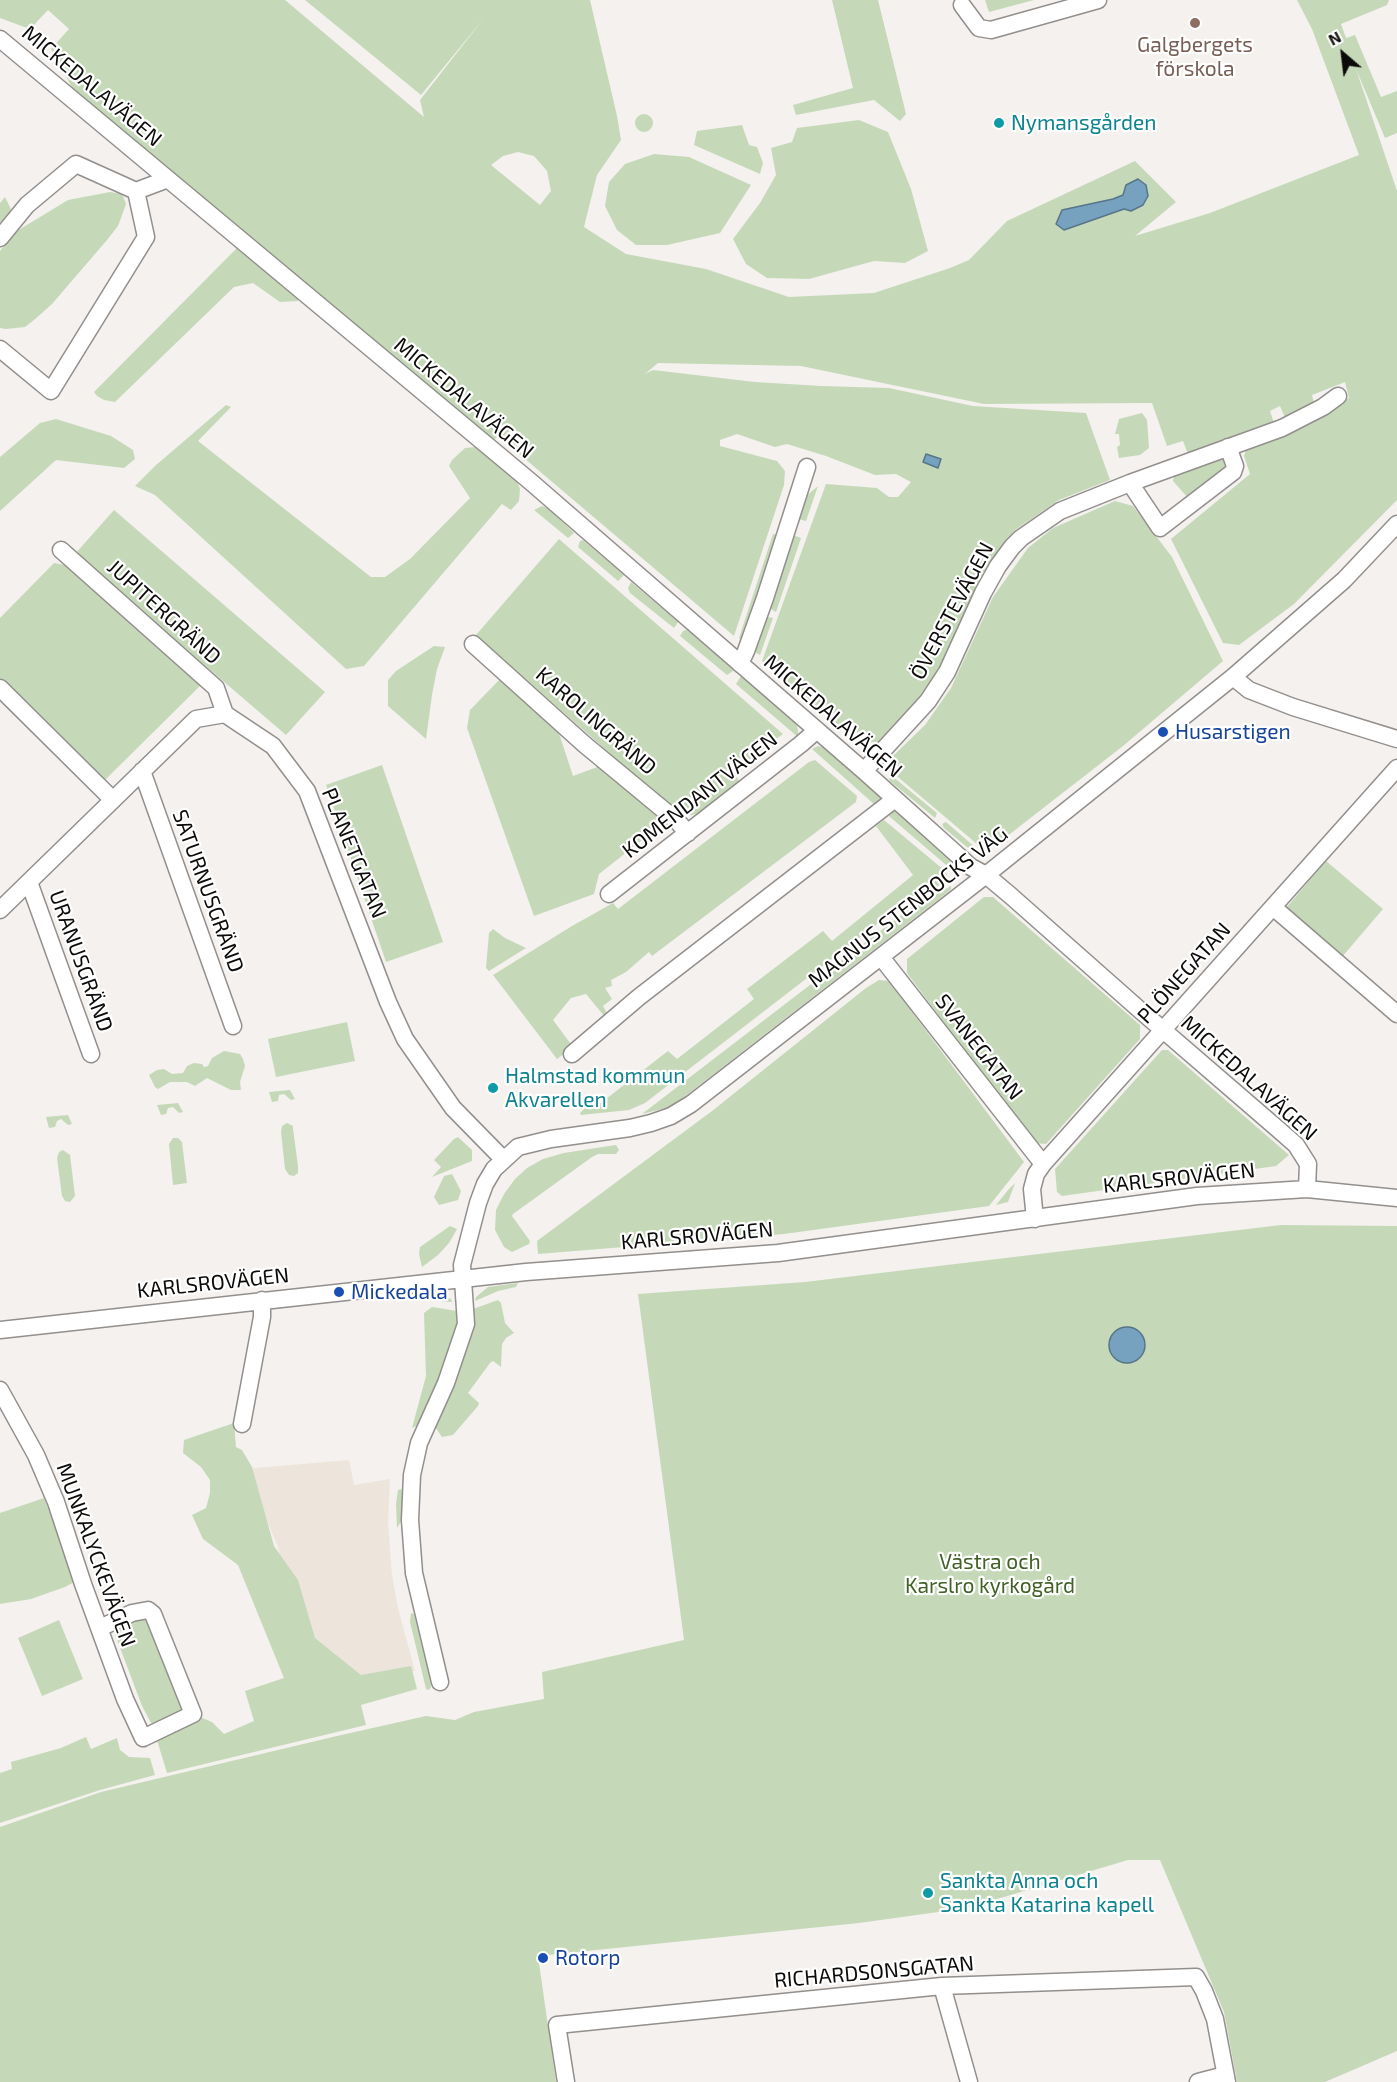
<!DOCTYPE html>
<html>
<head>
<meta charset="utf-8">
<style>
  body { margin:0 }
  #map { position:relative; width:1397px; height:2082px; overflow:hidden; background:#f4f1ee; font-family:"Exo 2",sans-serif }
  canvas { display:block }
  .north { position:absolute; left:1313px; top:24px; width:60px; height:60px; -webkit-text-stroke:4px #fff; paint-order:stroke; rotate:332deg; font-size:16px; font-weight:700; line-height:24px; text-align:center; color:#0c0b0a }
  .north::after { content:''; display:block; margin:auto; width:21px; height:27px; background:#0c0b0a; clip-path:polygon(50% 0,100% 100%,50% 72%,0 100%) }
</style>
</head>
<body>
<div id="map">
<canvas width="1397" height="2082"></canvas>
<div class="north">N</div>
</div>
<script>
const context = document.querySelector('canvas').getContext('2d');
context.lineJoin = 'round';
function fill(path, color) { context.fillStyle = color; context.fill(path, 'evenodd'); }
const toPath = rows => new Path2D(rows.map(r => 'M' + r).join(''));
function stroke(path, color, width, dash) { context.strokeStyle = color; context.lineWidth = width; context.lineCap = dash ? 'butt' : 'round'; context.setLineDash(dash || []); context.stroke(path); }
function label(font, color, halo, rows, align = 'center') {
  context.font = font + ' "Exo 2",sans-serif'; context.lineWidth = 4.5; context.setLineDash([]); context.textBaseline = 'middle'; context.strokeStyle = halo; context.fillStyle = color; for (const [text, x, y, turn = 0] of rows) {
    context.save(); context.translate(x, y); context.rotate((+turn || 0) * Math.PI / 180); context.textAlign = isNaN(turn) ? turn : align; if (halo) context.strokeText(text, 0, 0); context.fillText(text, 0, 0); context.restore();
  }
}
const built = toPath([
  [349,1460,354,1485,390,1479,388,1522,392,1575,398,1608,415,1671,364,1684,294,1619,278,1547,246,1471,255,1468]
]);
const green = toPath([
  [0,0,285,0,424,117,420,100,484,18,421,95,305,0,590,0,617,116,621,140,597,175,584,227,626,254,706,269,789,297,874,293,950,268,969,260,1007,221,1135,161,1176,202,1135,236,1210,213,1359,155,1312,29,1297,0,1389,0,1387,5,1341,24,1346,38,1355,35,1381,97,1397,91,1397,133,1385,138,1356,69,1397,191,1397,500,1294,604,1239,645,1223,643,1171,539,1250,474,1244,456,1246,450,1282,435,1349,398,1345,382,1312,395,1315,408,1286,420,1280,406,1270,411,1274,423,1188,454,1183,441,1167,446,1152,403,984,404,801,366,658,363,645,374,653,370,755,382,821,386,889,388,973,406,1086,413,1110,480,1059,500,1015,530,983,573,942,664,911,710,878,742,860,743,762,661,826,484,877,488,889,497,898,497,911,482,896,474,875,475,826,456,787,444,775,447,737,434,720,440,720,446,777,461,785,471,784,485,734,636,498,436,491,443,75,93,51,49,69,29,48,10,32,27,27,28,0,18],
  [518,152,534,156,547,171,551,191,540,205,491,165,503,156],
  [832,0,878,0,906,114,900,121,874,100,796,115,793,105,853,88],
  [985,0,1034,0,989,12],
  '635 123a9 9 0 1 1 18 0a9 9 0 1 1-18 0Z',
  [859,120,888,132,911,189,928,251,905,263,874,261,809,279,767,278,746,264,733,239,760,203,776,175,771,148,792,142,797,128],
  [742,125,749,145,757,147,763,163,760,174,694,145,697,131],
  [654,154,689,157,751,185,720,233,667,245,636,245,617,230,605,206,609,182,625,164],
  [110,192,122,194,126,204,118,226,107,240,52,304,34,320,25,327,6,329,0,328,0,251,9,239,17,231,68,200],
  [5,197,11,209,0,233,0,203],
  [238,247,298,296,298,301,280,302,253,283,234,287,115,402,104,400,97,396,94,392],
  [226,405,231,407,198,441,371,577,385,577,410,559,470,498,449,466,452,460,465,448,476,447,517,482,520,489,519,501,511,510,502,504,364,666,346,669,155,495,135,486,155,466],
  [1142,413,1147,420,1149,448,1140,455,1119,458,1117,447,1120,445,1119,434,1115,434,1119,419],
  [56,419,111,436,133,450,135,459,124,468,56,460,0,511,0,457,40,423],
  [1224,458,1228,468,1189,499,1173,481,1174,476,1214,459],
  [818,486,806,521,798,519,805,497],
  [1115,501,1133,506,1172,557,1223,661,1123,746,997,844,977,844,892,772,893,756,925,725,951,688,993,597,1028,548,1053,528],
  [542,506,548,508,574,533,568,538,534,510],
  [114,510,325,692,286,735,75,554],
  [773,534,780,535,743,644,739,638],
  [793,535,801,538,776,612,769,608],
  [559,539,783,734,733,772,741,784,701,813,687,816,675,811,476,635],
  [583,540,624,575,618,581,578,547,580,541],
  [54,563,65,565,203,683,104,781,0,680,0,618],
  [631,582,677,621,678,622,674,628,630,593,628,588],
  [767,617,773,618,760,655,753,651],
  [688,629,731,666,733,671,727,675,680,636,683,631],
  [434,646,445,647,437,669,432,695,426,739,388,706,388,680,396,671],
  [741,676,797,725,799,738,736,684],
  [502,677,555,721,573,776,600,766,665,822,599,874,594,894,534,916,467,728,470,710],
  [818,746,825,748,885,800,875,805,812,749],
  [815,760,857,796,856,802,652,956,649,952,626,972,611,980,612,986,605,988,612,999,603,1006,608,1015,605,1017,586,994,571,998,553,1020,573,1047,557,1059,493,975,572,926,613,903,618,909,809,762],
  [382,765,443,942,386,962,326,785],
  [892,776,937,813,935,818,890,781,889,778],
  [893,810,897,811,963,869,958,872,952,870,890,817,887,814],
  [884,820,944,870,947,875,945,882,894,911,645,1103,629,1110,581,1115,580,1113,587,1106,589,1105,593,1109,668,1051,677,1059,754,999,747,989,823,931,832,941,913,875,876,826],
  [946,822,976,848,980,853,979,857,944,828,942,824],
  [1326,861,1383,909,1342,957,1286,908],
  [951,886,951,889,948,892,679,1101,666,1108,642,1114,888,925,907,911],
  [984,897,993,897,1140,1025,1140,1039,1046,1144,1034,1143,907,973,907,959],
  [493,929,505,938,526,948,489,971,486,968,489,933],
  [879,980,889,981,1024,1162,989,1206,784,1234,538,1254,537,1241,712,1111,866,988],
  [347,1022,355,1061,276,1077,268,1039],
  [1162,1050,1168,1050,1289,1155,1276,1166,1062,1196,1057,1192,1055,1169],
  [224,1051,240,1054,243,1059,245,1066,240,1082,241,1090,231,1090,207,1078,195,1086,187,1082,170,1082,158,1089,155,1087,149,1075,157,1070,164,1069,172,1074,183,1073,187,1066,194,1063,202,1064,204,1067,208,1066,212,1058],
  [290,1090,295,1099,291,1100,284,1094,279,1095,278,1101,272,1102,269,1092],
  [178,1103,183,1112,179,1113,173,1107,168,1108,166,1114,161,1115,157,1105],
  [68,1115,72,1124,68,1125,61,1119,57,1121,55,1127,49,1128,46,1117],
  [287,1123,293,1126,293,1129,298,1166,298,1173,294,1176,289,1175,285,1169,281,1132,282,1126],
  [458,1137,472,1150,472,1161,432,1177,441,1167,434,1160,454,1139],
  [173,1138,178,1138,182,1142,187,1183,173,1185,169,1144],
  [616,1145,619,1150,616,1154,598,1154,592,1157,513,1214,512,1216,530,1241,529,1244,512,1252,504,1247,495,1230,496,1210,504,1194,515,1179,527,1168,543,1159,564,1153],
  [63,1150,70,1155,75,1196,70,1202,65,1201,62,1196,57,1158,59,1152],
  [452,1174,461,1191,458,1200,439,1205,434,1197,444,1176],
  [1015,1183,1008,1202,996,1205,1008,1190],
  [1281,1225,1397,1226,1397,2051,1325,2082,1237,2082,1224,2012,1160,1860,1128,1860,967,1908,859,1923,538,1956,556,2082,0,2082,0,1827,101,1792,337,1736,426,1716,455,1720,474,1712,544,1699,542,1672,684,1640,638,1294,805,1282],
  [450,1226,457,1229,449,1243,438,1255,422,1267,419,1254,420,1247],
  [518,1283,516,1287,498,1291,475,1301,476,1297,488,1287],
  [443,1295,451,1299,452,1302,427,1300,424,1296],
  [498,1300,501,1303,505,1323,514,1333,506,1338,502,1344,501,1367,493,1361,490,1363,468,1393,479,1403,478,1406,453,1435,442,1437,435,1427,464,1358,473,1309],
  [432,1307,457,1311,456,1333,449,1359,419,1425,412,1428,426,1376,424,1313],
  [234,1423,236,1447,242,1450,252,1467,274,1546,298,1580,315,1638,361,1675,411,1666,417,1689,361,1705,366,1725,167,1773,156,1737,184,1722,200,1717,212,1722,224,1734,254,1721,245,1691,284,1678,238,1565,203,1539,192,1515,206,1508,210,1493,210,1480,201,1467,183,1453,184,1440],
  [401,1489,403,1493,402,1520,397,1528,396,1504,398,1490],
  [44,1498,76,1581,65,1587,31,1599,0,1604,0,1513],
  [411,1613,414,1614,429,1676,431,1687,429,1690,426,1689,417,1651,410,1622],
  [146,1615,186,1709,157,1724,151,1723,142,1706,113,1629],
  [59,1620,83,1679,42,1696,18,1638],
  [86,1737,91,1749,117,1738,120,1750,129,1757,150,1758,155,1775,100,1790,0,1823,0,1773,12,1769,11,1762,61,1748]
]);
const water = toPath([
  [1138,179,1146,185,1148,196,1143,205,1131,211,1124,209,1064,230,1056,224,1062,210,1113,199,1123,195,1126,185,1138,179],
  [926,454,941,459,938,468,923,462,926,454],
  '1109 1345a18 18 0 1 1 36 0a18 18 0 1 1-36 0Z'
]);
const minor = toPath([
  [962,5,979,28,991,30,1098,0],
  [0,39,531,482,864,771,971,867,986,875,1011,896,1141,1011,1279,1130,1296,1145,1308,1164,1307,1189],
  [0,238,27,205,76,164,136,191,168,179],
  [0,349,51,391,146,237,136,191],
  [1130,483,1160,528,1233,472,1235,466,1228,447],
  [61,550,216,688,225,714],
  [473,644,584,744,677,821,688,833],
  [740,664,746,651,765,598,807,467],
  [1233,677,1249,690,1293,707,1397,739],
  [0,688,113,800],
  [142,771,233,1026],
  [864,771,928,701,947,672,983,593,998,566,1012,547,1021,538,1060,511,1130,483,1282,428,1323,407,1338,396],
  [29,882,91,1054],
  [609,894,801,744,817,730],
  [1273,907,1397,1014],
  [0,910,196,719,225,714,273,746,307,791,388,1002,405,1039,453,1108,503,1159],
  [881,957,1043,1164],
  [572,1054,639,997,895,799],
  [1035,1219,1032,1189,1036,1174,1043,1164,1397,768],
  [0,1330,526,1272,778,1253,1197,1196,1307,1189,1397,1198],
  [0,1390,36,1455,56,1502,83,1584,125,1699,143,1738,193,1714,153,1614,148,1610,132,1613,100,1628],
  [242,1424,262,1317,262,1300],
  [440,1682,414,1573,410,1520,412,1475,419,1443,446,1383,466,1324,462,1265,478,1203,485,1184,494,1169,518,1147,551,1139,630,1128,651,1123,671,1116,691,1104,986,875,1233,677,1344,580,1397,524],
  [942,1986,969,2082],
  [566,2082,557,2025,942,1986,1196,1977,1204,1991,1215,2019,1227,2082],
  [1198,2082,1225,2075]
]);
const markers = [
  [1195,23,6,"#8d6e63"],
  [999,123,6,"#0f9aa8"],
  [1163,732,6,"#1a4fb4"],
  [493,1088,6,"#0f9aa8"],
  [339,1292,6,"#1a4fb4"],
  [928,1893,6,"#0f9aa8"],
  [543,1958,6,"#1a4fb4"]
];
const educationNames = [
  ["Galgbergets",1195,45],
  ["förskola",1195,69]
];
const streetNames = [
  ["MICKEDALAVÄGEN",92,86,40],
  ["MICKEDALAVÄGEN",464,398,40],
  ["ÖVERSTEVÄGEN",952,611,-62],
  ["JUPITERGRÄND",164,612,42],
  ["MICKEDALAVÄGEN",833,716,41],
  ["KAROLINGRÄND",596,721,41],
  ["KOMENDANTVÄGEN",700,795,-38],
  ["PLANETGATAN",354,853,68],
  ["SATURNUSGRÄND",208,891,70],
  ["MAGNUS STENBOCKS VÄG",908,907,-38],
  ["URANUSGRÄND",81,961,70],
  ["PLÖNEGATAN",1184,973,-48],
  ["SVANEGATAN",979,1047,52],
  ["MICKEDALAVÄGEN",1249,1078,42],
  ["KARLSROVÄGEN",1179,1178,-6],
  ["KARLSROVÄGEN",697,1236,-5],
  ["KARLSROVÄGEN",213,1283,-6],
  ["MUNKALYCKEVÄGEN",96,1555,70],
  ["RICHARDSONSGATAN",874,1972,-5]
];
const cultureNames = [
  ["Nymansgården",1011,123],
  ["Halmstad kommun",505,1076],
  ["Akvarellen",505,1100],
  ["Sankta Anna och",940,1881],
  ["Sankta Katarina kapell",940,1905]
];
const transitNames = [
  ["Husarstigen",1175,732],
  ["Mickedala",351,1292],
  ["Rotorp",555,1958]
];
const parkNames = [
  ["Västra och",990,1562],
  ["Karslro kyrkogård",990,1586]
];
fill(built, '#ede5dc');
fill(green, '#c5d9b9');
fill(water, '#77a2bf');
stroke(water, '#577589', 1.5);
stroke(minor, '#928f8c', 19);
stroke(minor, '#fff', 16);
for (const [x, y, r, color] of markers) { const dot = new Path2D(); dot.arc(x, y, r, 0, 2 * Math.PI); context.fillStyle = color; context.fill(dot); stroke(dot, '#fff', 2); }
label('21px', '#785e54', '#fff', educationNames);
label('21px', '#0c0b0a', '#fff', streetNames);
label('21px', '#0d838f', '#fff', cultureNames, 'left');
label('21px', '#164399', '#fff', transitNames, 'left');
label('21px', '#406025', '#fff', parkNames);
</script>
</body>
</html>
